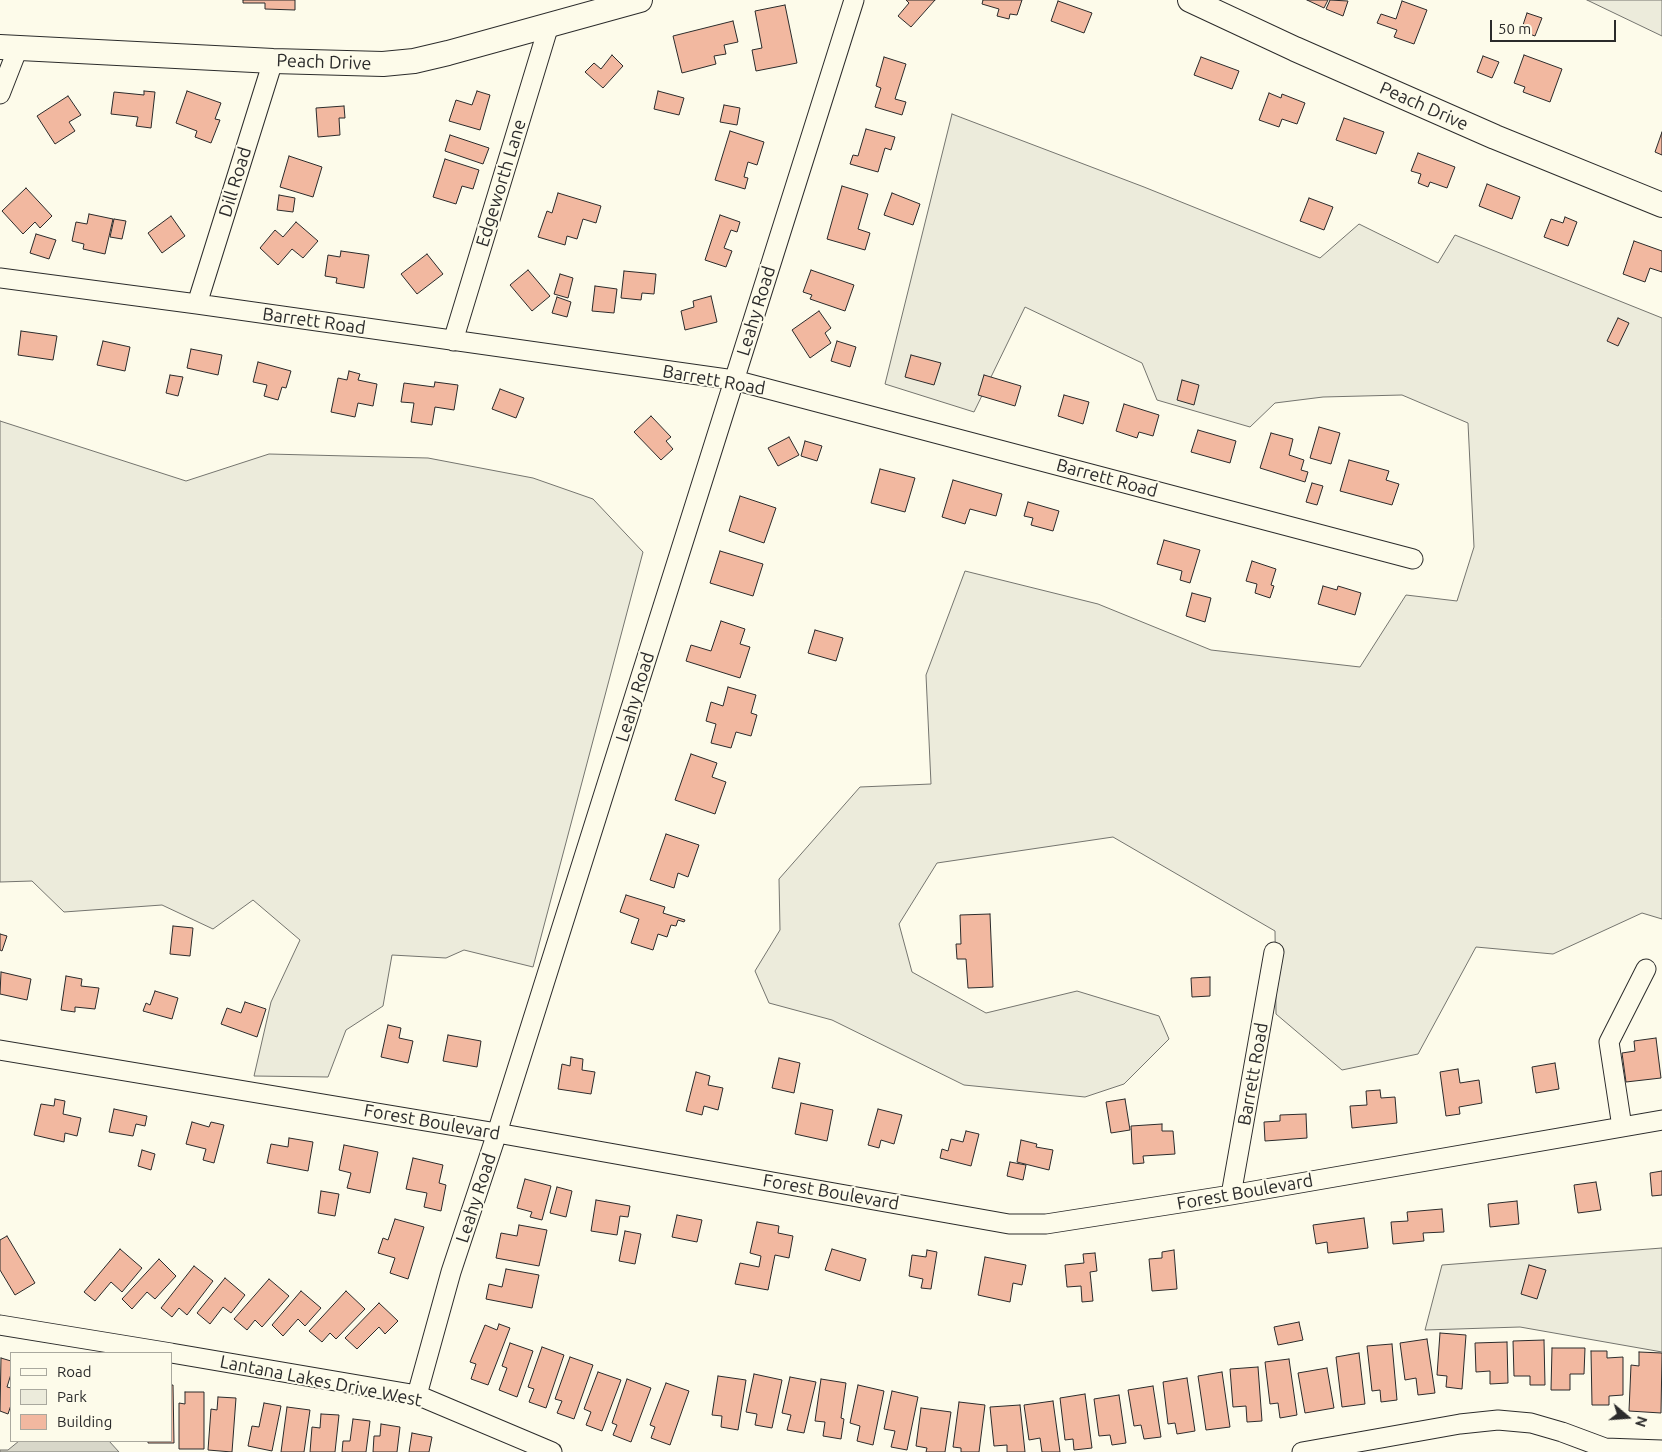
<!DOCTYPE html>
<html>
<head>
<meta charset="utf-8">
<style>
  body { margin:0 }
  #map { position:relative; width:1662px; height:1452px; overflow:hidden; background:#fdfbea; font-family:Ubuntu,sans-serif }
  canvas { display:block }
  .legend { position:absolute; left:10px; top:1352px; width:162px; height:90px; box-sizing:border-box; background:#fdfbea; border:1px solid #a9a89e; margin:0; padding:6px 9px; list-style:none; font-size:15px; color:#2b2b2b }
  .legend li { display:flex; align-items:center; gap:10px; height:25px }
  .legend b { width:25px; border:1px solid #a9a89e }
  .north { position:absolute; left:1602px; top:1392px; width:50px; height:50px; -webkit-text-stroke:4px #fdfbea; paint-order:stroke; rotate:108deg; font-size:14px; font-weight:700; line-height:20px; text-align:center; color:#2b2b2b }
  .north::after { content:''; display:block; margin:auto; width:18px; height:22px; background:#2b2b2b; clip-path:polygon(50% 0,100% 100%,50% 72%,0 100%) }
  .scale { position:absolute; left:1490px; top:20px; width:126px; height:22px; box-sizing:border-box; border:2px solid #2b2b2b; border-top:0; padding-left:6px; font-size:15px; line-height:18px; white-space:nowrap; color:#2b2b2b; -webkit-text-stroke:4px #fdfbea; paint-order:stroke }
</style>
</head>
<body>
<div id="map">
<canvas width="1662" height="1452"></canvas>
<ul class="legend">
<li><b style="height:6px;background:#fdfbea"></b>Road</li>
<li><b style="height:14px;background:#ecebdb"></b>Park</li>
<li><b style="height:14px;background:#f2b8a0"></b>Building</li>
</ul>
<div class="north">N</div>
<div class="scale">50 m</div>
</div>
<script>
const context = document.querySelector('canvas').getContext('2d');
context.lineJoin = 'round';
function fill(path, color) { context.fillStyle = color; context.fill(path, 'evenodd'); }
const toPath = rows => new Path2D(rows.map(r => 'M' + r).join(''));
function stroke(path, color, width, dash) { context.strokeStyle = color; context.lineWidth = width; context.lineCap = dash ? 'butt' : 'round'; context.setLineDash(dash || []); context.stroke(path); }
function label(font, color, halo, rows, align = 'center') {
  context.font = font + ' Ubuntu,sans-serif'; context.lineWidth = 4; context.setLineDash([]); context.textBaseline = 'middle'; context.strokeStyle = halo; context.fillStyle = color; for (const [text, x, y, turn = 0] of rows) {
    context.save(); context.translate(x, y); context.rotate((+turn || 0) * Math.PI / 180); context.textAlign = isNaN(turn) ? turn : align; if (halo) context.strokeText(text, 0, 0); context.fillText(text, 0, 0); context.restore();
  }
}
const green = toPath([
  [1587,0,1662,0,1662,36,1587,0],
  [952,114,1144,187,1320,258,1359,224,1438,263,1455,235,1662,318,1662,919,1642,913,1553,954,1476,947,1418,1054,1342,1070,1276,1014,1275,931,1113,837,937,863,899,924,912,972,986,1013,1077,991,1159,1016,1169,1039,1124,1084,1085,1097,964,1085,832,1020,769,1003,755,971,780,930,779,879,860,787,931,784,926,675,965,571,1098,604,1211,650,1360,667,1406,595,1457,601,1474,547,1468,423,1402,395,1323,397,1275,403,1250,427,1157,400,1142,363,1025,307,974,412,885,384,952,114],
  [0,421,186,481,269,454,428,458,533,478,593,499,643,552,533,967,464,950,446,958,392,955,383,1006,346,1030,328,1077,254,1076,271,1002,300,940,253,900,213,929,162,905,64,912,32,881,0,882,0,421],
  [1662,1248,1662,1352,1520,1327,1425,1330,1442,1265,1662,1248]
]);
const water = toPath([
  [19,1441,109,1441,119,1452,0,1452,0,1450,8,1450,19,1441]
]);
const building = toPath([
  [243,0,295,0,295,10,265,9,265,3,243,3,243,0],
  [935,0,911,27,898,16,909,3,906,0,935,0],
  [983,0,1022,0,1017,15,1010,14,1009,19,997,16,999,9,982,4,983,0],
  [1307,0,1328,0,1324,8,1307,0],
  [1330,0,1348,1,1343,16,1326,9,1330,0],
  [1058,1,1092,13,1084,33,1051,21,1058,1],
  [1402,1,1427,10,1414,44,1394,37,1397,30,1377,23,1381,14,1396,19,1402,1],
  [785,5,797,63,756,71,752,50,762,48,755,11,785,5],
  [1527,13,1542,18,1535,36,1521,31,1527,13],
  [733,21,738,42,724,45,726,54,714,56,716,64,682,73,673,36,733,21],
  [612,55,623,66,603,88,585,72,594,63,601,69,612,55],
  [1524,55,1562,69,1550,102,1523,92,1525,87,1514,83,1524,55],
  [1483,56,1499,62,1492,78,1477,72,1483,56],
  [884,57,906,64,895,99,906,102,902,115,875,107,881,88,876,86,884,57],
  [1201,57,1239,71,1232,89,1194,75,1201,57],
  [144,91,155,92,151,128,136,126,138,117,111,114,114,92,144,95,144,91],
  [187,91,221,103,215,119,220,120,211,143,195,137,197,131,176,123,187,91],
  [477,91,490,95,480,130,449,121,456,100,472,105,477,91],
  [658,91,684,98,679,115,654,109,658,91],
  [1269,93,1281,98,1282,94,1305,103,1297,124,1282,119,1279,127,1259,120,1269,93],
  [68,96,81,115,69,122,75,131,55,144,37,116,68,96],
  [724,105,740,108,737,125,720,122,724,105],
  [344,106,345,118,339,118,340,135,318,137,316,108,344,106],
  [1344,118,1384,132,1376,154,1336,140,1344,118],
  [866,129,895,137,891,150,885,148,878,172,850,164,853,155,858,156,866,129],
  [730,131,764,142,757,165,748,162,744,177,748,178,745,189,715,180,730,131],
  [1662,132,1662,155,1655,152,1662,132],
  [450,135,489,148,483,164,445,151,450,135],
  [1418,153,1455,167,1447,188,1430,182,1428,187,1418,183,1421,174,1411,171,1418,153],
  [289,156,322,167,313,197,280,187,289,156],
  [445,159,479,170,473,189,462,186,456,204,433,197,445,159],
  [1487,184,1520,197,1512,219,1479,206,1487,184],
  [842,186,868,194,858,229,870,233,865,250,827,239,842,186],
  [26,188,52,216,40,228,35,222,23,234,2,211,26,188],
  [558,193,601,206,596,223,583,219,577,239,567,236,565,245,538,237,547,211,552,213,558,193],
  [892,193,920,204,913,225,884,215,892,193],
  [279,195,295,198,293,212,277,210,279,195],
  [1309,198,1333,207,1324,230,1300,221,1309,198],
  [89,214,113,219,105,254,83,249,84,244,72,241,76,222,87,224,89,214],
  [720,215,740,222,737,232,731,230,724,248,732,251,726,267,705,260,720,215],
  [171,216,185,236,162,253,148,233,171,216],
  [1565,217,1577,222,1568,246,1544,237,1551,219,1563,223,1565,217],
  [114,219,126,221,122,239,110,237,114,219],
  [296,222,318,241,303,258,292,249,278,265,260,248,275,230,283,237,296,222],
  [36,234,56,240,49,259,30,253,36,234],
  [1634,241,1662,251,1662,272,1650,268,1645,282,1623,274,1634,241],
  [341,251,369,255,364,288,336,283,337,278,325,276,328,255,340,257,341,251],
  [427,254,443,274,417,294,401,274,427,254],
  [528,270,550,296,532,311,510,285,528,270],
  [811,270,854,285,845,311,810,299,812,295,803,292,811,270],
  [624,271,656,274,654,294,642,293,641,300,621,298,624,271],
  [560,274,573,278,568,298,554,294,560,274],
  [595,286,617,289,614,313,592,311,595,286],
  [711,296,717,322,685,330,681,311,694,307,693,301,711,296],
  [557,297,571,302,567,317,552,313,557,297],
  [819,311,831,328,825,333,831,343,810,358,792,330,819,311],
  [1618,318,1629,323,1618,346,1607,341,1618,318],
  [21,331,57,336,53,360,18,355,21,331],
  [103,341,130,347,125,371,97,365,103,341],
  [837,341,856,347,850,367,831,361,837,341],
  [191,349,222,355,218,375,187,368,191,349],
  [911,355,941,363,934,385,905,377,911,355],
  [258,362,291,371,286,388,282,387,278,400,264,396,267,385,253,382,258,362],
  [349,371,360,374,358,380,377,384,373,406,358,403,355,417,331,412,338,378,347,380,349,371],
  [170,375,183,377,178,396,166,393,170,375],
  [984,375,1021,386,1015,406,978,395,984,375],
  [1182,380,1199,385,1194,405,1177,400,1182,380],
  [435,382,458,385,454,410,435,407,432,425,411,422,414,403,401,402,404,383,434,387,435,382],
  [500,389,524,398,516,418,492,409,500,389],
  [1064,395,1089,402,1083,424,1058,416,1064,395],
  [1124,404,1159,415,1153,436,1139,432,1137,438,1116,431,1124,404],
  [651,416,671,437,666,441,673,449,661,460,634,432,651,416],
  [1319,427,1340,433,1331,464,1310,458,1319,427],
  [1198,430,1236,441,1230,463,1191,452,1198,430],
  [1271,433,1293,439,1289,455,1304,460,1301,470,1308,472,1305,482,1260,468,1271,433],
  [789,437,799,455,778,466,768,448,789,437],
  [805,441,822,446,817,461,801,456,805,441],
  [1349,460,1389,471,1386,480,1399,484,1392,505,1340,491,1349,460],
  [880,469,915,478,905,512,871,503,880,469],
  [953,480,1002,494,996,516,970,509,965,524,942,517,953,480],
  [1312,483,1323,486,1317,505,1306,502,1312,483],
  [740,496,776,508,764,543,729,531,740,496],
  [1028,502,1059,511,1053,531,1031,525,1033,518,1024,516,1028,502],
  [1164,540,1200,550,1190,583,1180,580,1182,571,1157,564,1164,540],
  [720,551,763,564,753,596,710,583,720,551],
  [1252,561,1276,569,1271,585,1274,586,1270,598,1255,593,1257,584,1246,581,1252,561],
  [1323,586,1337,590,1338,586,1361,593,1355,615,1318,604,1323,586],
  [1192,593,1211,598,1205,622,1186,616,1192,593],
  [721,621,745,629,740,644,750,647,740,678,686,661,691,645,711,651,721,621],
  [815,630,843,638,836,661,808,653,815,630],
  [728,687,756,695,751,713,757,715,751,736,736,732,731,748,711,743,716,724,706,721,711,702,723,706,728,687],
  [691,754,717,763,712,777,726,782,715,814,675,800,691,754],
  [666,834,699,845,688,877,678,873,674,888,650,880,666,834],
  [626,895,665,907,663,913,685,920,684,922,678,920,676,926,671,925,667,937,658,934,653,950,631,943,639,919,620,912,626,895],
  [990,914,993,987,968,988,966,959,957,959,956,944,961,944,960,915,990,914],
  [173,926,193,928,190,956,170,954,173,926],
  [0,934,7,936,2,951,0,950,0,934],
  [1,972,31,979,27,1000,0,994,1,972],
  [66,976,82,979,81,986,99,988,95,1009,75,1007,75,1012,61,1010,66,976],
  [1210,977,1210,996,1192,997,1191,978,1210,977],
  [155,991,178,998,172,1019,143,1011,146,1003,150,1005,155,991],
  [245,1002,266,1009,257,1037,221,1024,227,1008,241,1013,245,1002],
  [388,1025,401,1028,399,1038,413,1041,408,1063,381,1057,388,1025],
  [448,1035,481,1041,477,1067,443,1061,448,1035],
  [1656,1038,1661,1078,1626,1082,1622,1053,1635,1051,1634,1041,1656,1038],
  [571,1057,583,1059,582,1070,595,1072,591,1094,558,1089,562,1064,570,1066,571,1057],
  [779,1058,800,1063,794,1093,772,1088,779,1058],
  [1555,1063,1559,1089,1536,1093,1532,1067,1555,1063],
  [1458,1069,1460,1083,1479,1080,1482,1103,1459,1107,1460,1114,1446,1116,1440,1072,1458,1069],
  [696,1072,710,1076,708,1085,723,1088,718,1110,704,1106,702,1115,686,1111,696,1072],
  [1380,1090,1381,1098,1395,1097,1397,1123,1352,1128,1350,1106,1367,1105,1366,1091,1380,1090],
  [55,1099,65,1101,63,1114,81,1118,77,1136,65,1133,64,1142,34,1135,41,1104,54,1106,55,1099],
  [1125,1099,1130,1130,1111,1133,1106,1102,1125,1099],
  [801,1103,833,1110,827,1141,795,1134,801,1103],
  [114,1109,147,1116,145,1126,136,1124,133,1136,109,1132,114,1109],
  [878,1109,902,1115,894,1144,881,1140,879,1148,868,1145,878,1109],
  [1306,1114,1307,1138,1265,1141,1264,1122,1280,1121,1280,1115,1306,1114],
  [192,1122,209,1127,211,1122,224,1125,214,1163,203,1160,206,1149,186,1144,192,1122],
  [1162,1124,1162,1131,1173,1131,1175,1154,1143,1156,1144,1163,1133,1164,1131,1126,1162,1124],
  [966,1131,979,1134,971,1166,940,1158,942,1149,948,1151,951,1139,963,1142,966,1131],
  [289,1138,313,1142,308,1171,267,1163,271,1144,288,1147,289,1138],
  [1021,1140,1037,1144,1036,1147,1053,1150,1049,1170,1017,1162,1021,1140],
  [344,1145,378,1152,370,1193,347,1188,351,1173,339,1170,344,1145],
  [142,1150,155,1154,151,1170,138,1166,142,1150],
  [413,1158,443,1165,439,1183,446,1185,441,1211,424,1207,427,1193,406,1189,413,1158],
  [1010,1162,1026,1165,1023,1180,1007,1176,1010,1162],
  [1662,1171,1662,1195,1652,1196,1650,1173,1662,1171],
  [525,1179,551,1186,542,1220,530,1217,532,1212,517,1208,525,1179],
  [1596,1182,1601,1210,1578,1213,1574,1185,1596,1182],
  [557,1187,572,1191,566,1217,550,1213,557,1187],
  [321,1191,339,1194,335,1216,318,1213,321,1191],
  [596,1200,630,1206,628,1217,620,1216,617,1235,591,1231,596,1200],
  [1517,1201,1519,1224,1490,1227,1488,1204,1517,1201],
  [1442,1209,1444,1232,1423,1233,1424,1241,1393,1244,1391,1222,1408,1221,1407,1212,1442,1209],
  [677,1215,702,1220,697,1242,672,1237,677,1215],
  [1364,1218,1368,1248,1328,1253,1327,1242,1316,1244,1313,1225,1364,1218],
  [395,1219,424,1227,408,1279,390,1273,395,1258,378,1253,383,1238,388,1240,395,1219],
  [757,1222,779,1226,778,1233,793,1236,789,1258,775,1255,768,1290,735,1284,740,1263,759,1267,761,1256,750,1253,757,1222],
  [519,1225,547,1230,539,1266,496,1258,501,1233,517,1236,519,1225],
  [625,1231,641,1234,635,1264,619,1261,625,1231],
  [7,1236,35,1283,15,1295,0,1270,0,1240,7,1236],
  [120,1249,142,1268,122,1292,111,1282,95,1301,84,1292,120,1249],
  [832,1249,866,1259,860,1281,825,1270,832,1249],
  [927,1250,937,1252,931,1289,921,1288,923,1279,909,1276,912,1255,926,1257,927,1250],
  [1174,1250,1177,1289,1152,1291,1149,1259,1162,1258,1162,1252,1174,1250],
  [1095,1253,1097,1271,1090,1272,1093,1301,1082,1302,1081,1286,1067,1287,1065,1265,1084,1263,1083,1254,1095,1253],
  [985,1257,1026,1265,1022,1285,1013,1283,1010,1302,978,1295,985,1257],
  [159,1259,176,1276,155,1299,147,1292,132,1309,122,1299,159,1259],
  [1529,1265,1546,1270,1537,1299,1521,1294,1529,1265],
  [194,1266,213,1281,187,1315,179,1308,172,1317,161,1308,194,1266],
  [506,1269,539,1275,532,1308,486,1299,489,1284,502,1287,506,1269],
  [225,1278,245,1295,231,1313,223,1307,210,1324,197,1313,225,1278],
  [269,1279,289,1296,262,1327,255,1320,247,1330,234,1319,269,1279],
  [301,1291,321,1308,305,1326,298,1319,283,1336,272,1325,301,1291],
  [346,1291,365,1309,336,1339,330,1333,322,1342,309,1331,346,1291],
  [379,1303,398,1321,385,1334,379,1327,357,1349,345,1338,379,1303],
  [1299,1322,1303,1340,1278,1345,1274,1327,1299,1322],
  [499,1324,510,1328,488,1385,471,1379,476,1364,470,1362,485,1325,497,1330,499,1324],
  [1440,1333,1466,1335,1462,1389,1446,1387,1447,1376,1437,1375,1440,1333],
  [1427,1339,1435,1393,1418,1395,1416,1378,1405,1380,1400,1343,1427,1339],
  [1544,1340,1545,1385,1530,1385,1530,1376,1514,1376,1513,1341,1544,1340],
  [1507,1342,1508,1383,1490,1384,1490,1371,1476,1372,1475,1343,1507,1342],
  [510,1343,533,1351,517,1397,499,1390,507,1368,502,1366,510,1343],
  [1392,1344,1397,1400,1381,1402,1380,1390,1372,1391,1367,1346,1392,1344],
  [542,1347,564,1355,546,1408,529,1402,534,1389,528,1387,542,1347],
  [1552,1348,1585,1348,1584,1374,1570,1374,1570,1390,1551,1390,1552,1348],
  [1591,1351,1607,1351,1607,1358,1623,1357,1623,1395,1609,1396,1609,1405,1592,1405,1591,1351],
  [1639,1352,1662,1353,1661,1413,1629,1411,1631,1365,1639,1366,1639,1352],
  [1359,1353,1365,1404,1342,1407,1336,1357,1359,1353],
  [570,1357,593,1365,574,1419,557,1413,562,1401,555,1399,570,1357],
  [1,1358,11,1361,11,1374,7,1387,11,1388,11,1405,8,1414,0,1411,1,1358],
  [1289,1359,1297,1415,1280,1418,1278,1403,1270,1404,1265,1362,1289,1359],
  [1258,1367,1262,1421,1247,1422,1246,1406,1233,1407,1230,1369,1258,1367],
  [1327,1368,1334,1408,1305,1413,1298,1373,1327,1368],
  [598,1372,621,1380,602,1431,586,1425,591,1412,584,1409,598,1372],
  [1222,1372,1230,1427,1206,1430,1198,1376,1222,1372],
  [754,1374,782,1380,772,1428,755,1425,757,1414,746,1412,754,1374],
  [718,1376,746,1380,738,1430,721,1427,722,1416,712,1415,718,1376],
  [790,1377,816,1382,804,1433,787,1430,791,1415,782,1413,790,1377],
  [1187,1378,1195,1431,1177,1434,1175,1423,1168,1424,1163,1382,1187,1378],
  [627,1379,651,1388,631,1442,613,1435,617,1425,612,1423,627,1379],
  [821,1379,846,1383,841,1418,844,1419,841,1439,823,1436,825,1422,815,1421,821,1379],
  [666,1383,689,1391,670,1445,651,1438,655,1427,650,1425,666,1383],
  [171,1385,173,1385,174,1443,148,1443,148,1441,171,1441,171,1385],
  [858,1385,884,1391,873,1445,857,1441,860,1426,850,1423,858,1385],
  [1153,1386,1161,1437,1144,1439,1141,1425,1134,1426,1128,1390,1153,1386],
  [892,1391,918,1397,907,1450,891,1447,895,1431,884,1429,892,1391],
  [185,1392,204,1392,204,1449,179,1449,179,1403,185,1404,185,1392],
  [1085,1394,1092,1448,1074,1450,1073,1439,1065,1440,1060,1398,1085,1394],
  [1119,1395,1126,1443,1112,1445,1110,1435,1099,1436,1094,1399,1119,1395],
  [218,1397,236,1398,232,1452,208,1450,211,1409,217,1410,218,1397],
  [1053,1401,1060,1452,1042,1452,1040,1438,1029,1440,1024,1405,1053,1401],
  [959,1402,985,1405,979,1452,961,1452,961,1448,953,1447,959,1402],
  [264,1403,281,1406,272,1451,248,1446,252,1426,259,1427,264,1403],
  [1020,1405,1025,1452,1007,1452,1007,1445,994,1446,990,1407,1020,1405],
  [287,1407,310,1410,304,1452,281,1452,287,1407],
  [921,1408,951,1412,945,1452,926,1452,927,1448,916,1446,921,1408],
  [321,1414,339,1415,335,1452,310,1452,312,1427,320,1428,321,1414],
  [353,1419,370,1421,366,1452,342,1452,343,1441,350,1441,353,1419],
  [381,1424,400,1427,397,1452,373,1452,374,1436,380,1436,381,1424],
  [412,1433,432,1437,429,1452,409,1452,412,1433]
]);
const minor = toPath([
  [0,94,18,48],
  [0,278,197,304,734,380,1413,559],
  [197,304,273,61],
  [453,341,549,25],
  [0,1050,497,1133,1009,1224,1046,1224,1231,1195,1662,1120],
  [1622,1127,1609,1042,1646,969],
  [1231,1195,1274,952],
  [0,1325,171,1353],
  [171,1353,417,1395,552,1452],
  [417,1395,451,1272,497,1133,854,0],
  [1302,1452,1460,1424,1498,1420,1531,1423,1562,1432,1605,1448,1662,1450]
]);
const major = toPath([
  [1190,0,1295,49,1495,137,1662,205],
  [0,47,273,61,383,64,414,61,448,53,640,0]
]);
const streetNames = [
  ["Peach Drive",324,62,2],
  ["Peach Drive",1424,106,24],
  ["Dill Road",235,182,-73],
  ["Edgeworth Lane",501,183,-73],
  ["Leahy Road",756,311,-73],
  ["Barrett Road",314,321,8],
  ["Barrett Road",714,380,10],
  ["Barrett Road",1107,478,15],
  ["Leahy Road",635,697,-73],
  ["Barrett Road",1253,1074,-80],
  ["Forest Boulevard",432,1122,10],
  ["Forest Boulevard",831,1192,10],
  ["Forest Boulevard",1245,1192,-10],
  ["Leahy Road",476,1198,-72],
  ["Lantana Lakes Drive West",321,1381,11]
];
fill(green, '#ecebdb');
stroke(green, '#74746e', 1);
fill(water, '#d8d7c9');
stroke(water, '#74746e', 1);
fill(building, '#f2b8a0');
stroke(building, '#2b2b2b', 1);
stroke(minor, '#2b2b2b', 21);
stroke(major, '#2b2b2b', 26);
stroke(minor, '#fdfbea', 19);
stroke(major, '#fdfbea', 24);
label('18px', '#2b2b2b', '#fdfbea', streetNames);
</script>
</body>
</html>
